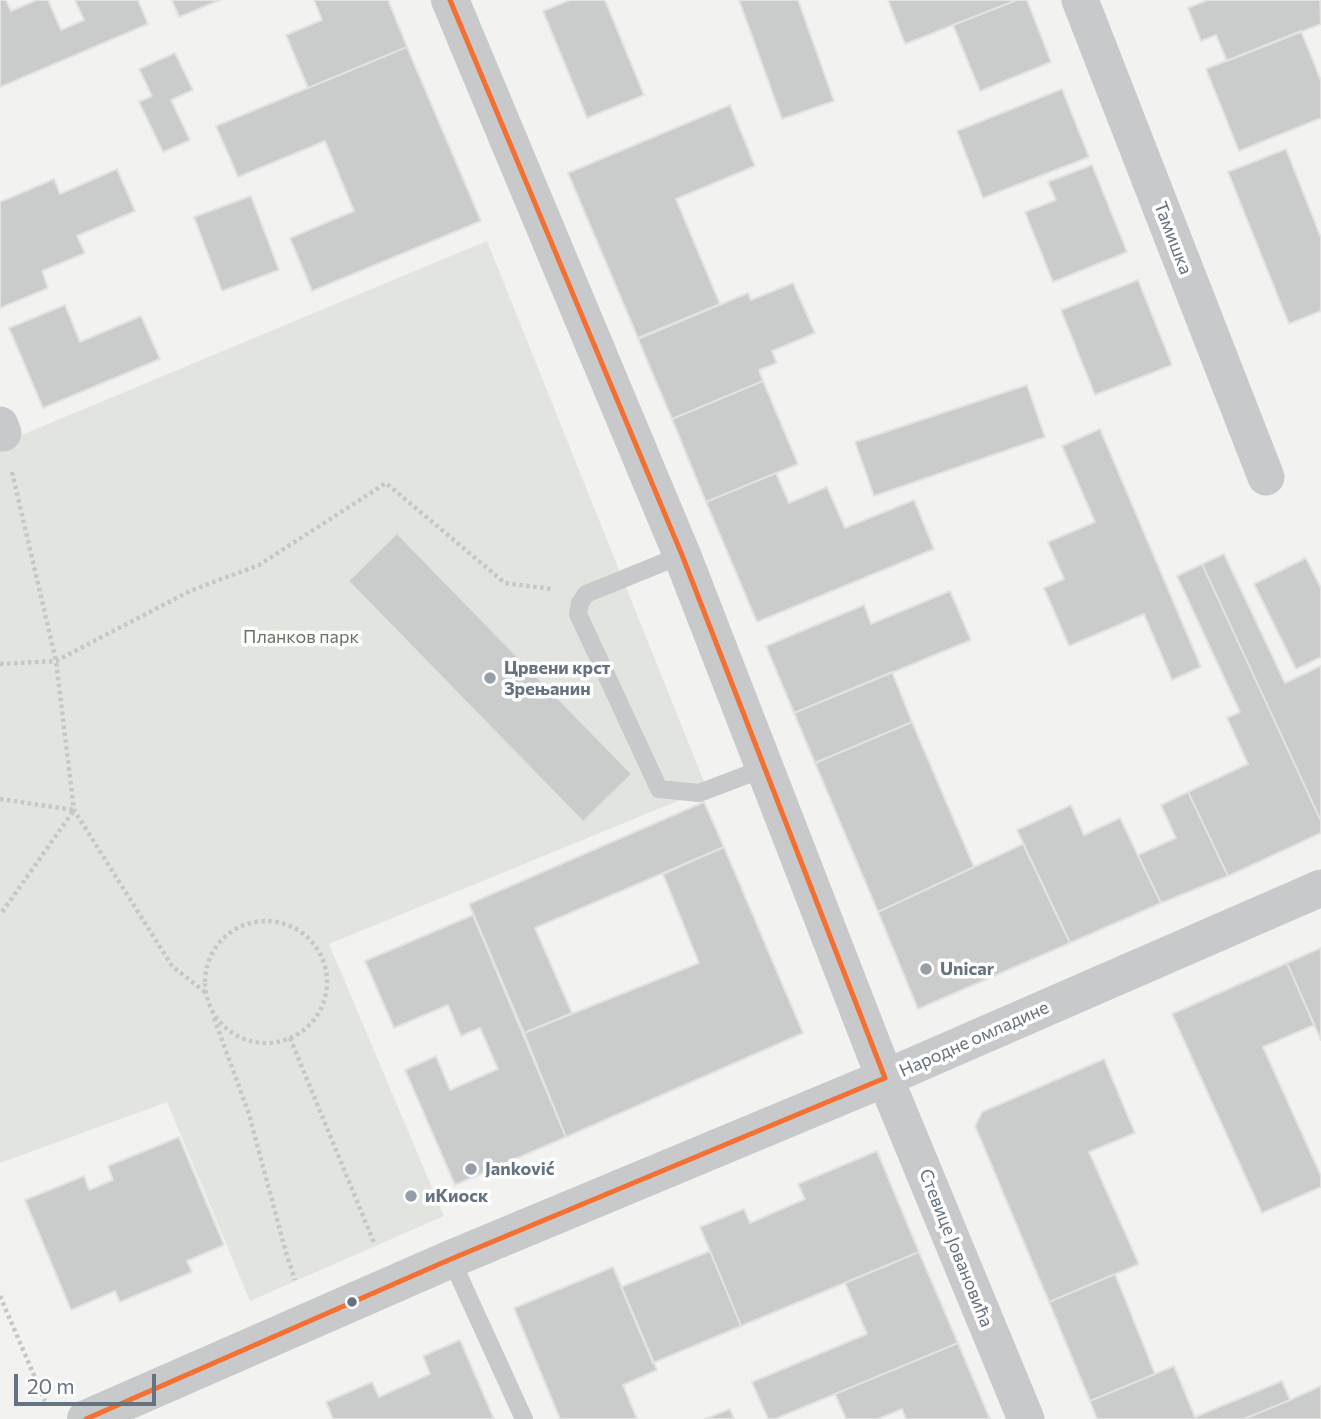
<!DOCTYPE html>
<html>
<head>
<meta charset="utf-8">
<style>
  body { margin:0 }
  #map { position:relative; width:1321px; height:1419px; overflow:hidden; background:#f2f2f1; font-family:Commissioner,sans-serif }
  canvas { display:block }
  .scale { position:absolute; left:14px; top:1374px; width:142px; height:32px; box-sizing:border-box; border:4px solid #64737f; border-top:0; padding-left:9px; font-size:21px; line-height:24px; white-space:nowrap; color:#64737f; -webkit-text-stroke:5px #fff; paint-order:stroke }
</style>
</head>
<body>
<div id="map">
<canvas width="1321" height="1419"></canvas>
<div class="scale">20 m</div>
</div>
<script>
const context = document.querySelector('canvas').getContext('2d');
context.lineJoin = 'round';
function fill(path, color) { context.fillStyle = color; context.fill(path, 'evenodd'); }
const toPath = rows => new Path2D(rows.map(r => 'M' + r).join(''));
function stroke(path, color, width, dash) { context.strokeStyle = color; context.lineWidth = width; context.lineCap = dash ? 'butt' : 'round'; context.setLineDash(dash || []); context.stroke(path); }
function label(font, color, halo, rows, align = 'center') {
  context.font = font + ' Commissioner,sans-serif'; context.lineWidth = 7; context.setLineDash([]); context.textBaseline = 'middle'; context.strokeStyle = halo; context.fillStyle = color; for (const [text, x, y, turn = 0] of rows) {
    context.save(); context.translate(x, y); context.rotate((+turn || 0) * Math.PI / 180); context.textAlign = isNaN(turn) ? turn : align; if (halo) context.strokeText(text, 0, 0); context.fillText(text, 0, 0); context.restore();
  }
}
const green = toPath([
  [487,241,707,789,329,944,444,1216,250,1301,167,1102,0,1163,0,444]
]);
const building = toPath([
  [0,0,6,0,11,11,37,0,48,0,61,30,84,20,75,0,138,0,148,24,0,87,0,0],
  [172,0,220,0,179,17,172,0],
  [314,0,388,0,407,47,308,88,286,35,322,20,314,0],
  [570,0,605,0,644,95,587,118,543,11,570,0],
  [739,0,798,0,834,101,782,119,739,0],
  [888,0,1017,0,905,44,888,0],
  [1017,0,1027,0,1051,62,980,91,953,25,1017,0],
  [1208,0,1320,0,1321,24,1227,61,1216,35,1201,41,1188,8,1208,0],
  [1301,31,1321,81,1321,118,1239,151,1206,69,1301,31],
  [407,47,481,221,312,291,290,238,354,211,325,141,238,177,216,126,407,47],
  [175,53,193,90,171,100,190,140,163,152,139,102,152,96,139,69,175,53],
  [1062,89,1089,157,983,198,957,131,1062,89],
  [730,105,755,166,676,199,720,304,638,338,568,173,730,105],
  [1286,149,1321,238,1321,311,1289,324,1228,172,1286,149],
  [1092,165,1127,252,1053,282,1025,212,1056,200,1048,182,1092,165],
  [117,169,135,211,77,236,85,253,42,271,48,288,0,308,0,202,54,179,60,194,117,169],
  [251,196,279,270,222,291,194,217,251,196],
  [1138,280,1172,365,1095,395,1061,310,1138,280],
  [793,283,815,333,772,351,777,363,759,370,763,381,672,419,638,339,748,293,751,300,793,283],
  [65,305,80,342,141,316,160,359,43,408,9,328,65,305],
  [763,381,798,464,706,502,672,419,763,381],
  [1027,385,1045,437,874,496,855,442,1027,385],
  [1100,429,1201,667,1172,680,1144,614,1069,646,1044,588,1064,579,1048,542,1095,522,1062,446,1100,429],
  [776,473,789,503,827,487,845,528,914,500,934,549,757,622,706,502,776,473],
  [397,533,632,774,583,822,348,581,397,533],
  [1224,554,1285,683,1321,666,1321,821,1202,564,1224,554],
  [1306,558,1321,588,1321,657,1296,669,1254,584,1306,558],
  [1202,564,1321,821,1321,833,1228,876,1188,792,1248,764,1227,718,1240,712,1177,576,1202,564],
  [950,591,971,640,794,713,766,646,864,605,871,624,950,591],
  [892,672,912,722,815,763,794,713,892,672],
  [912,722,974,867,878,912,815,763,912,722],
  [1188,792,1228,876,1161,903,1138,855,1176,838,1161,805,1188,792],
  [704,802,724,847,535,928,572,1013,524,1033,469,904,704,802],
  [1071,805,1084,835,1120,818,1161,903,1070,943,1017,830,1071,805],
  [1023,844,1070,943,918,1009,878,912,1023,844],
  [724,847,803,1033,566,1137,524,1033,699,963,663,874,724,847],
  [473,915,566,1137,455,1185,405,1070,436,1056,450,1090,498,1069,480,1028,461,1036,448,1005,394,1028,365,961,473,915],
  [1321,948,1321,1040,1287,963,1321,948],
  [1287,963,1314,1025,1263,1047,1321,1176,1321,1187,1262,1213,1172,1014,1287,963],
  [1104,1059,1135,1133,1089,1152,1139,1264,1049,1302,975,1126,982,1112,1104,1059],
  [179,1137,224,1245,187,1261,192,1272,120,1302,115,1291,71,1310,25,1200,84,1176,89,1190,113,1180,108,1166,179,1137],
  [877,1151,919,1252,741,1326,700,1227,744,1209,750,1223,805,1199,798,1184,877,1151],
  [710,1251,741,1326,653,1363,621,1287,710,1251],
  [919,1252,958,1343,775,1419,768,1419,752,1382,867,1334,845,1283,919,1252],
  [613,1267,657,1370,623,1385,637,1419,560,1419,514,1308,613,1267],
  [1115,1274,1155,1374,1090,1401,1049,1302,1115,1274],
  [460,1340,494,1419,333,1419,326,1402,372,1382,379,1397,430,1374,423,1356,460,1340],
  [958,1343,990,1419,906,1419,902,1409,878,1419,846,1419,835,1394,958,1343],
  [1174,1366,1195,1417,1282,1381,1290,1400,1244,1419,1097,1419,1090,1401,1174,1366],
  [1321,1386,1321,1419,1244,1419,1290,1400,1321,1386],
  [730,1409,734,1419,705,1419,730,1409]
]);
const path = toPath([
  [12,472,56,661,74,810,172,966,205,992],
  [0,664,56,661,190,591,259,565,386,483,505,583,551,589],
  [0,799,74,810,0,915],
  '205 982a61 61 0 1 1 122 0a61 61 0 1 1-122 0Z',
  [214,1018,249,1114,285,1249,295,1280],
  [290,1038,375,1245],
  [0,1296,45,1401]
]);
const service = toPath([
  [682,555,586,594,580,603,578,614,659,789,699,793,765,768],
  [451,1259,524,1419]
]);
const minor = toPath([
  [1080,0,1266,477],
  [0,425,3,433],
  [1026,1419,885,1078,1321,888]
]);
const tertiary = toPath([
  [86,1419,451,1259,885,1078,682,555,450,0]
]);
const bus1 = toPath([
  [86,1419,451,1259,885,1078,682,555,450,0]
]);
const markers = [
  [490,678,7,"#969fa7"],
  [926,969,7,"#969fa7"],
  [471,1169,7,"#969fa7"],
  [411,1196,7,"#969fa7"],
  [352,1302,6,"#64737f"]
];
const streetNames = [
  ["Тамишка",1173,238,69],
  ["Народне омладине",974,1039,-24],
  ["Стевице Јовановића",956,1248,68]
];
const parkNames = [
  ["Планков парк",301,637]
];
const poiNames = [
  ["Црвени крст",504,668],
  ["Зрењанин",504,689],
  ["Unicar",940,969],
  ["Janković",485,1169],
  ["иКиоск",425,1196]
];
fill(green, '#e2e5df');
fill(building, '#cacccc');
stroke(building, '#e2e2e0', 2);
stroke(path, '#c6c7c6', 4.5, [3.5, 3.5]);
stroke(service, '#c8c9ca', 18);
stroke(minor, '#c8c9ca', 37);
stroke(tertiary, '#c8c9ca', 38);
stroke(bus1, '#f36f32', 5);
for (const [x, y, r, color] of markers) { const dot = new Path2D(); dot.arc(x, y, r, 0, 2 * Math.PI); context.fillStyle = color; context.fill(dot); stroke(dot, '#fff', 2.5); }
label('18px', '#64737f', '#fff', streetNames);
label('18px', '#677663', '#fff', parkNames);
label('bold 18px', '#64737f', '#fff', poiNames, 'left');
</script>
</body>
</html>
